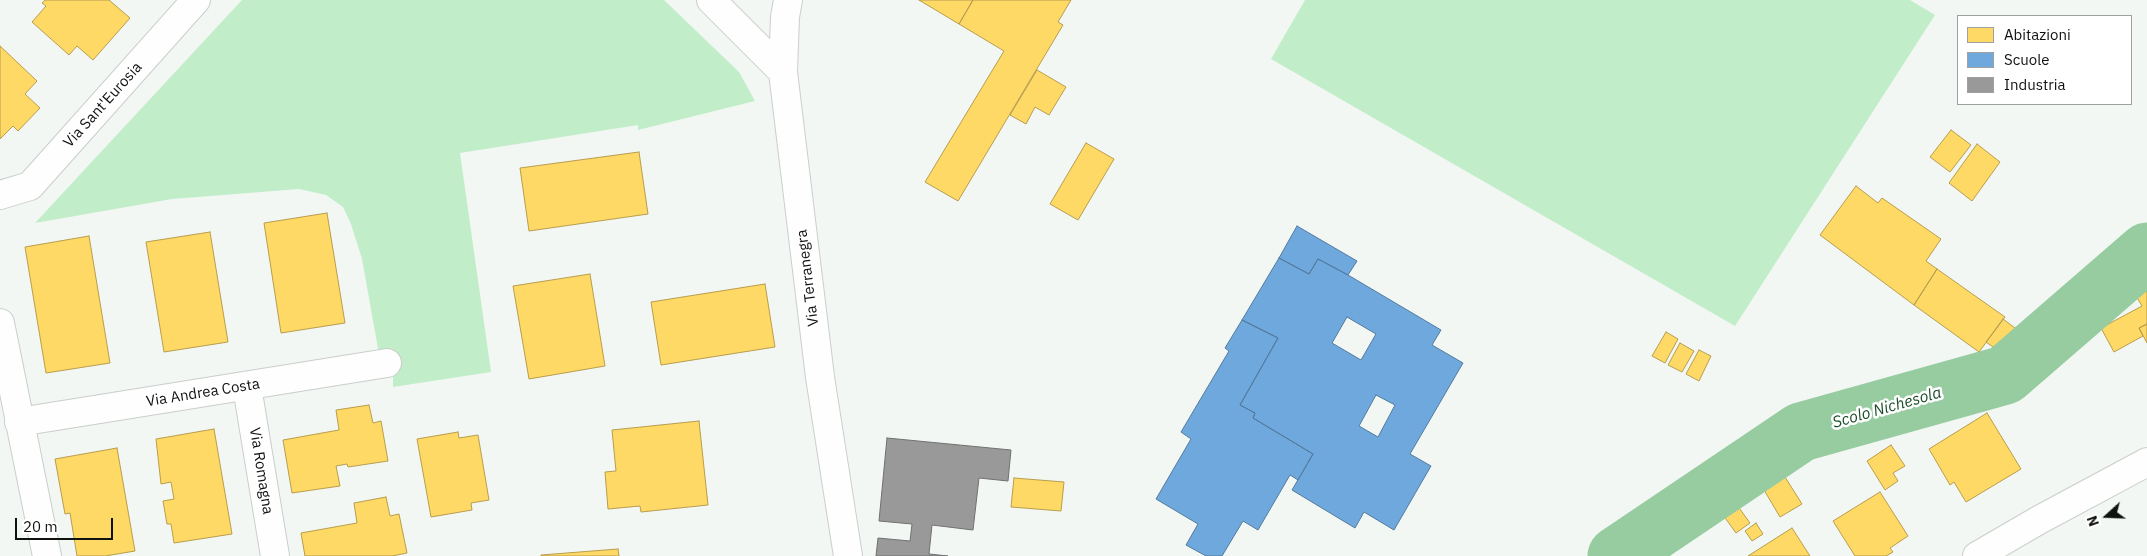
<!DOCTYPE html>
<html>
<head>
<meta charset="utf-8">
<style>
  body { margin:0 }
  #map { position:relative; width:2147px; height:556px; overflow:hidden; background:#f2f7f3; font-family:"IBM Plex Sans",sans-serif }
  canvas { display:block }
  .legend { position:absolute; left:1957px; top:15px; width:175px; height:90px; box-sizing:border-box; background:#fff; border:1px solid #9fa09f; margin:0; padding:6px 9px; list-style:none; font-size:15px; color:#101210 }
  .legend li { display:flex; align-items:center; gap:10px; height:25px }
  .legend b { width:25px; border:1px solid #9fa09f }
  .north { position:absolute; left:2082px; top:491px; width:50px; height:50px; -webkit-text-stroke:4px #fff; paint-order:stroke; rotate:250deg; font-size:14px; font-weight:700; line-height:20px; text-align:center; color:#101210 }
  .north::after { content:''; display:block; margin:auto; width:18px; height:22px; background:#101210; clip-path:polygon(50% 0,100% 100%,50% 72%,0 100%) }
  .scale { position:absolute; left:15px; top:518px; width:98px; height:22px; box-sizing:border-box; border:2px solid #101210; border-top:0; padding-left:6px; font-size:15px; line-height:18px; white-space:nowrap; color:#101210; -webkit-text-stroke:4px #fff; paint-order:stroke }
</style>
</head>
<body>
<div id="map">
<canvas width="2147" height="556"></canvas>
<ul class="legend">
<li><b style="height:14px;background:#ffd966"></b>Abitazioni</li>
<li><b style="height:14px;background:#6fa8dc"></b>Scuole</li>
<li><b style="height:14px;background:#999"></b>Industria</li>
</ul>
<div class="north">N</div>
<div class="scale">20 m</div>
</div>
<script>
const context = document.querySelector('canvas').getContext('2d');
context.lineJoin = 'round';
function fill(path, color) { context.fillStyle = color; context.fill(path, 'evenodd'); }
const toPath = rows => new Path2D(rows.map(r => 'M' + r).join(''));
function stroke(path, color, width, dash) { context.strokeStyle = color; context.lineWidth = width; context.lineCap = dash ? 'butt' : 'round'; context.setLineDash(dash || []); context.stroke(path); }
function label(font, color, halo, rows, align = 'center') {
  context.font = font + ' "IBM Plex Sans",sans-serif'; context.lineWidth = 5; context.setLineDash([]); context.textBaseline = 'middle'; context.strokeStyle = halo; context.fillStyle = color; for (const [text, x, y, turn = 0] of rows) {
    context.save(); context.translate(x, y); context.rotate((+turn || 0) * Math.PI / 180); context.textAlign = isNaN(turn) ? turn : align; if (halo) context.strokeText(text, 0, 0); context.fillText(text, 0, 0); context.restore();
  }
}
const green = toPath([
  [242,0,664,0,739,72,755,101,638,130,638,125,460,153,491,372,393,387,393,369,379,354,362,259,351,224,343,207,326,195,299,189,172,199,35,223],
  [1305,0,1910,0,1935,15,1735,326,1271,59]
]);
const homes = toPath([
  [45,0,109,0,130,18,93,60,77,46,69,55,32,22,46,6,42,3,45,0],
  [919,0,973,0,959,24,919,0],
  [973,0,1071,0,1058,22,1063,25,958,201,925,182,1004,51,959,24,973,0],
  [0,46,37,81,25,94,40,108,18,131,13,126,0,139,0,46],
  [1037,70,1066,87,1049,115,1035,107,1026,124,1010,115,1037,70],
  [1951,130,1971,145,1950,172,1930,157,1951,130],
  [1086,143,1114,159,1078,220,1050,204,1086,143],
  [1977,144,2000,162,1972,201,1949,183,1977,144],
  [639,152,648,214,529,231,520,168,639,152],
  [1856,186,1878,203,1882,198,1941,239,1926,261,1937,269,1914,305,1820,235,1856,186],
  [327,213,345,323,281,333,264,223,327,213],
  [210,232,228,342,164,352,146,242,210,232],
  [89,236,110,363,46,373,25,247,89,236],
  [1937,269,2005,317,1979,352,1914,305,1937,269],
  [590,274,605,366,529,379,513,286,590,274],
  [765,284,775,347,661,365,651,302,765,284],
  [2147,291,2147,324,2139,328,2143,336,2114,352,2101,328,2142,306,2136,296,2147,291],
  [2003,319,2019,331,2003,354,1986,342,2003,319],
  [2147,324,2147,343,2139,328,2147,324],
  [1666,332,1678,339,1665,363,1652,356,1666,332],
  [1680,343,1694,351,1682,372,1668,365,1680,343],
  [1699,350,1711,356,1699,381,1686,374,1699,350],
  [369,405,373,423,381,421,388,461,348,467,347,464,336,466,340,486,292,493,283,440,339,430,336,410,369,405],
  [1987,413,2021,469,1966,502,1954,482,1950,485,1929,449,1987,413],
  [699,421,708,505,641,512,640,506,608,509,605,472,616,471,612,430,699,421],
  [214,429,232,534,174,543,171,524,167,524,163,501,174,499,171,482,161,484,156,439,214,429],
  [458,432,459,438,478,435,489,500,471,503,472,510,431,517,417,439,458,432],
  [1891,445,1905,466,1893,473,1898,481,1885,490,1867,461,1891,445],
  [117,448,135,551,105,556,77,556,70,513,65,514,55,459,117,448],
  [1785,477,1802,504,1780,517,1764,490,1785,477],
  [1014,478,1064,482,1061,511,1011,507,1014,478],
  [1880,492,1908,536,1890,548,1893,552,1886,556,1855,556,1833,521,1880,492],
  [386,497,390,516,399,514,407,553,392,556,305,556,301,533,357,523,354,503,386,497],
  [1737,505,1750,523,1736,533,1723,515,1737,505],
  [1756,523,1763,534,1752,541,1745,531,1756,523],
  [1792,528,1810,556,1748,556,1792,528],
  [618,549,619,556,541,556,541,555,618,549]
]);
const schools = toPath([
  [1297,226,1357,261,1348,275,1318,259,1309,274,1279,258,1297,226],
  [1279,258,1309,274,1318,259,1348,275,1441,330,1432,345,1463,363,1410,454,1431,466,1394,530,1364,512,1355,528,1292,490,1313,454,1253,418,1255,413,1240,405,1278,338,1242,320,1279,258],
  [1347,317,1376,334,1361,360,1332,343,1347,317],
  [1376,395,1395,405,1378,437,1359,426,1376,395],
  [1242,320,1278,338,1240,405,1255,413,1253,418,1313,454,1298,480,1290,475,1258,530,1243,521,1222,556,1206,556,1186,545,1198,524,1156,499,1191,439,1181,432,1229,351,1225,348,1242,320]
]);
const industry = toPath([
  [887,438,1011,450,1008,481,979,478,973,530,932,525,929,554,948,556,876,556,878,538,910,541,912,524,879,521,887,438]
]);
const river = toPath([
  [1617,556,1801,432,2005,375,2147,252]
]);
const minor = toPath([
  [711,0,783,72],
  [788,0,785,17,783,72,820,377,848,556],
  [0,195,30,186,196,0],
  [0,323,47,556],
  [247,387,275,556],
  [19,422,387,363],
  [1977,556,2039,520,2147,462]
]);
const streetNames = [
  ["Via Sant'Eurosia",103,105,-48],
  ["Via Terranegra",808,278,-97],
  ["Via Andrea Costa",203,393,-9],
  ["Via Romagna",261,471,81]
];
const waterNames = [
  ["Scolo Nichesola",1887,408,-16]
];
fill(green, '#c1edc9');
fill(homes, '#ffd966');
stroke(homes, '#b79d4c', 1);
fill(schools, '#6fa8dc');
stroke(schools, '#527b9f', 1);
fill(industry, '#999');
stroke(industry, '#707070', 1);
stroke(river, '#97cca1', 59);
stroke(minor, '#cbcecb', 30);
stroke(minor, '#fdfefd', 28);
label('15px', '#101210', '#fff', streetNames);
label('italic 16px', '#1b4f28', '#fff', waterNames);
</script>
</body>
</html>
